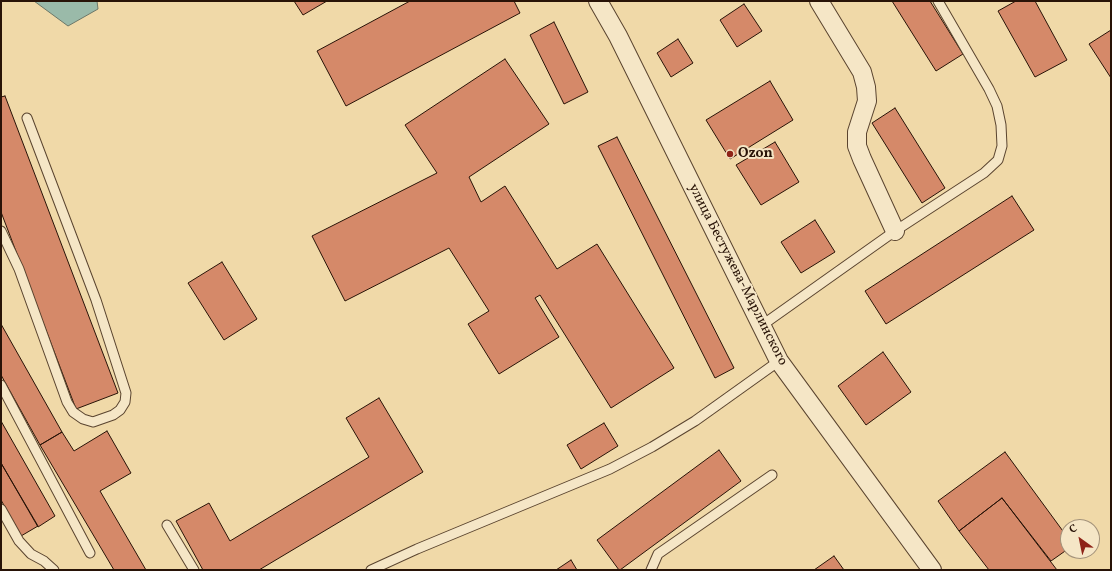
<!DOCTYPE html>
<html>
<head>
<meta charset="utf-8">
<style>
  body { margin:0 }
  #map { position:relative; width:1112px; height:571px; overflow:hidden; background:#f0d9a8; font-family:Vollkorn,serif }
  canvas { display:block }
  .frame { position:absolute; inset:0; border:2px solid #281307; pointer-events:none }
  .north { position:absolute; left:1060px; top:519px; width:40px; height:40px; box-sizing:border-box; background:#f5e6c6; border:1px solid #a3927a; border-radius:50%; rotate:327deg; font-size:11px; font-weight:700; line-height:16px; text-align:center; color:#281307 }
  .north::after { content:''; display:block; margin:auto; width:14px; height:18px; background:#8f2418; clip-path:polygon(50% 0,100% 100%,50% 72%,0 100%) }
</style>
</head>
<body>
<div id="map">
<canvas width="1112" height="571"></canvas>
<div class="frame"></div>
<div class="north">С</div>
</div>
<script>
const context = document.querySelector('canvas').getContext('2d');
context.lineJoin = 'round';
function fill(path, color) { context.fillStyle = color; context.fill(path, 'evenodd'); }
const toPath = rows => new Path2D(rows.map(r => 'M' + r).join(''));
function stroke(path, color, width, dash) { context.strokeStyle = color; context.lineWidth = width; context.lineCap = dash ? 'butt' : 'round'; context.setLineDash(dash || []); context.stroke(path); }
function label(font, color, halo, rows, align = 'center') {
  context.font = font + ' Vollkorn,serif'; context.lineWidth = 4; context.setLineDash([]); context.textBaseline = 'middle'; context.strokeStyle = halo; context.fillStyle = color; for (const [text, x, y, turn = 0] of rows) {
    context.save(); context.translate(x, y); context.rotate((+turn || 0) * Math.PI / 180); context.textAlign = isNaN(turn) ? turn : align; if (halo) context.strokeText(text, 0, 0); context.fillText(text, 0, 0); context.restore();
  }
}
const water = toPath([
  [34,1,97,1,98,9,68,26,34,1]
]);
const building = toPath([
  [294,1,327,1,303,15,294,1],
  [410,1,514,1,520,13,346,106,317,51,410,1],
  [892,1,930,1,963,54,936,71,892,1],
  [1016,1,1035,1,1067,60,1035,77,998,11,1016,1],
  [744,4,762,31,737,47,720,20,744,4],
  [554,22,588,92,564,104,530,35,554,22],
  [1111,30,1111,78,1089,44,1111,30],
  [678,39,693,63,671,77,657,53,678,39],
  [505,59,549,124,469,177,481,202,505,186,557,269,597,244,674,368,611,408,540,295,535,298,559,337,499,374,468,324,489,311,449,248,345,301,312,236,437,173,405,125,505,59],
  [770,81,793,120,730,159,706,120,770,81],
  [5,96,118,393,76,409,1,212,1,97,5,96],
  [895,108,945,188,922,203,872,123,895,108],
  [617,137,734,368,715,378,598,146,617,137],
  [775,142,799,182,761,205,736,165,775,142],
  [1012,196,1034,230,886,324,865,291,1012,196],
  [815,220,835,252,801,273,781,242,815,220],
  [222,262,257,319,224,340,188,283,222,262],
  [1,324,62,432,40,445,1,375,1,324],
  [883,352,911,392,866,425,838,386,883,352],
  [379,398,423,472,259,570,203,570,176,521,209,503,230,541,369,457,346,418,379,398],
  [1,421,55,516,38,527,1,463,1,421],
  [604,423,618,446,581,469,567,445,604,423],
  [107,431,131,473,100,491,146,570,114,570,40,445,62,432,74,451,107,431],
  [719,450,741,481,620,570,619,570,597,540,719,450],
  [1005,452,1068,538,1068,549,1051,561,1002,498,959,531,938,501,1005,452],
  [1,463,38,526,21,536,1,500,1,463],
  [1002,498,1057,570,989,570,959,531,1002,498],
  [834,556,844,570,814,570,834,556],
  [571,560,577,570,556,570,571,560]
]);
const service = toPath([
  [1,231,19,269,67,402,73,412,83,419,93,422,113,415,120,410,125,402,126,393,96,300,27,118],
  [761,326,895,231,984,173,998,160,1002,146,1001,125,997,106,989,89,938,1],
  [1,385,90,553],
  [1,509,19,541,31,554,44,561,54,570],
  [167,525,194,570],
  [371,570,417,549,610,469,652,447,695,421,779,361],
  [651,570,658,554,772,475]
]);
const minor = toPath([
  [598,1,618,36,779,361,932,570],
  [819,1,862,72,866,87,867,101,857,132,857,146,862,159,895,231]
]);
const markers = [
  [730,154,4,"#8f2418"]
];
const poiNames = [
  ["Ozon",738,154]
];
const streetNames = [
  ["улица Бестужева-Марлинского",737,275,63]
];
fill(water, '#9abaa9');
stroke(water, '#6c7768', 1);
fill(building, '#d58969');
stroke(building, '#281307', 1);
stroke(service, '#5a442f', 11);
stroke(minor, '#5a442f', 20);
stroke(service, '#f5e6c6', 9);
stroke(minor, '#f5e6c6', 18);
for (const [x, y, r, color] of markers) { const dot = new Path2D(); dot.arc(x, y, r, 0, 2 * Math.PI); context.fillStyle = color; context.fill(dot); stroke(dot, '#f5e6c6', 1.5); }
label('bold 14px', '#281307', '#f5e6c6', poiNames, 'left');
label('14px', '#281307', '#f5e6c6', streetNames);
</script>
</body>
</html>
